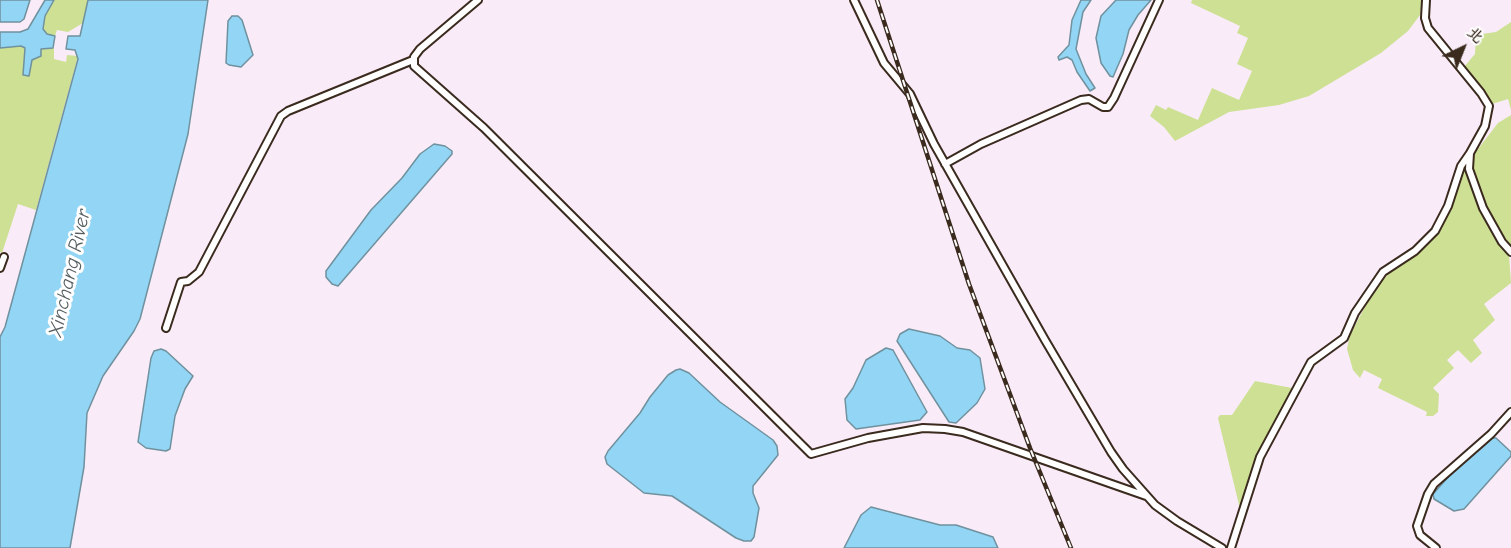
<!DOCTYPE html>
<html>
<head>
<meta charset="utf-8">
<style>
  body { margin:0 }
  #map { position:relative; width:1511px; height:548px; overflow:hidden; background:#f9ecf8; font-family:"Comic Neue","LXGW WenKai TC",sans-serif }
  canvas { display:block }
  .north { position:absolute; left:1433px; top:18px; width:60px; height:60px; -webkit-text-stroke:4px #fff; paint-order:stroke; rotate:43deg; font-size:16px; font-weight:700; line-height:24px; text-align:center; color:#3b2a1e }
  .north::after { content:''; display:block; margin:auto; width:21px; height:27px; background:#3b2a1e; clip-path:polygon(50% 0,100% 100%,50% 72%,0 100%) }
</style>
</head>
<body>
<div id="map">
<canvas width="1511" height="548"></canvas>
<div class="north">北</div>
</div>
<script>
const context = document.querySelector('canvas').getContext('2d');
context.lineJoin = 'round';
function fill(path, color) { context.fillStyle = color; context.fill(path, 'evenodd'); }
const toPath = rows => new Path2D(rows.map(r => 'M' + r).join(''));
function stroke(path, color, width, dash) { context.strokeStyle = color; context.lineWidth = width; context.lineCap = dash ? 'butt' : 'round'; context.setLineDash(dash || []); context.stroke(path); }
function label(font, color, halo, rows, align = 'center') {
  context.font = font + ' "Comic Neue",sans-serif'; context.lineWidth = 6; context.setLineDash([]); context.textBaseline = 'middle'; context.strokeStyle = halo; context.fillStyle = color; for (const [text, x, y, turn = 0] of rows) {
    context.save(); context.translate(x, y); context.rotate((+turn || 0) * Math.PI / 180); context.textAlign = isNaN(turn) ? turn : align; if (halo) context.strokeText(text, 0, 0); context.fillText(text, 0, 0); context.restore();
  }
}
const green = toPath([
  [54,0,88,0,83,23,68,32,57,30,55,36,45,33,43,29,45,16],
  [1192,0,1423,0,1420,15,1408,31,1381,53,1309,96,1279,105,1229,112,1175,141,1164,127,1150,116,1156,105,1166,110,1168,107,1198,120,1212,88,1239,100,1252,71,1237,64,1248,38,1237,33,1240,26,1191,3],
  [1511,22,1511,110,1508,99,1492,104,1464,67,1475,54,1476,37,1482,34,1496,32],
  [21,46,25,48,29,75,32,60,41,49,53,48,54,49,54,59,66,62,67,55,78,56,36,210,18,204,2,253,0,252,0,48],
  [1511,115,1511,253,1509,255,1511,283,1484,304,1495,320,1473,340,1482,353,1471,363,1458,350,1447,360,1454,368,1433,388,1439,394,1438,412,1433,416,1426,416,1427,412,1378,388,1382,379,1364,370,1360,378,1353,370,1347,349,1350,335,1367,303,1382,281,1394,268,1413,256,1436,236,1449,213,1461,171,1498,123],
  [1255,381,1292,388,1252,468,1240,509,1218,418,1220,415,1232,415]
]);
const water = toPath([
  [0,0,30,0,24,19,20,22,0,22,0,0],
  [45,0,54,0,45,16,43,29,47,34,55,36,53,48,41,49,41,56,32,60,29,76,23,75,25,48,21,46,0,48,0,32,20,32,28,29,45,0],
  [88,0,208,0,188,134,140,319,134,331,103,376,87,413,84,467,70,548,0,548,0,337,5,327,78,59,75,50,66,49,68,36,80,36,88,0],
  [1081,0,1091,0,1083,12,1076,49,1086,74,1095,88,1090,91,1077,72,1072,60,1067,57,1059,60,1058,57,1069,45,1072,20,1081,0],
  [1116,0,1151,0,1138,15,1129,30,1123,54,1113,77,1110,76,1101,63,1096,38,1101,16,1116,0],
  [232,16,238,16,242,20,253,55,241,67,229,65,226,63,228,21,232,16],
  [434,144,445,146,452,151,452,154,338,286,332,284,326,277,326,271,371,210,402,178,420,154,434,144],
  [909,329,940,336,957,348,970,350,980,358,985,389,977,403,956,423,949,422,897,341,900,334,909,329],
  [886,348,893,350,927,412,920,420,856,429,847,420,845,399,853,388,866,360,886,348],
  [161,349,166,351,193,376,185,389,175,416,170,449,166,451,146,448,138,442,151,358,154,351,161,349],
  [680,369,689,373,720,402,773,440,777,446,778,455,753,486,753,493,759,508,754,537,751,541,744,541,736,538,672,496,644,493,607,464,605,457,608,451,640,413,650,397,668,375,676,370,680,369],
  [1491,438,1496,438,1511,452,1511,456,1464,509,1454,511,1434,499,1433,494,1450,475,1491,438],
  [871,507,940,525,956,525,993,537,998,548,844,548,861,515,871,507]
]);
const street = toPath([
  [478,0,420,49,414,57,414,66,484,128,811,454,868,438,923,428,945,429,963,432,1146,496],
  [854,0,884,63,910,94,934,144,1045,340,1111,452,1123,469,1155,505,1177,521,1222,548],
  [1426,0,1425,18,1428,28,1481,93,1489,106,1485,126,1470,153,1469,169,1483,208,1502,242,1511,252],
  [945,164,981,144,1081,100,1089,99,1103,107,1108,107,1114,98,1159,0],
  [0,268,4,257],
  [166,328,181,282,188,281,199,272,281,116,288,111,413,60],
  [1231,548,1260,457,1311,362,1344,338,1355,313,1383,272,1415,251,1435,231,1448,206,1461,166,1470,153],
  [1436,548,1420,535,1417,526,1428,494,1434,484,1491,434,1511,412]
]);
const rail = toPath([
  [877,0,969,284,1030,448,1071,548]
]);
const waterNames = [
  ["Xinchang River",70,273,-77]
];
fill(green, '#cde094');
fill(water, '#93d5f4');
stroke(water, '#70919e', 1.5);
stroke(street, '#3b2a1e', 10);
stroke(street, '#fff', 6);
stroke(rail, '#3b2a1e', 4.5);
stroke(rail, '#fff', 2, [7]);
label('italic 20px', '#555d5e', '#fff', waterNames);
</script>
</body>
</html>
